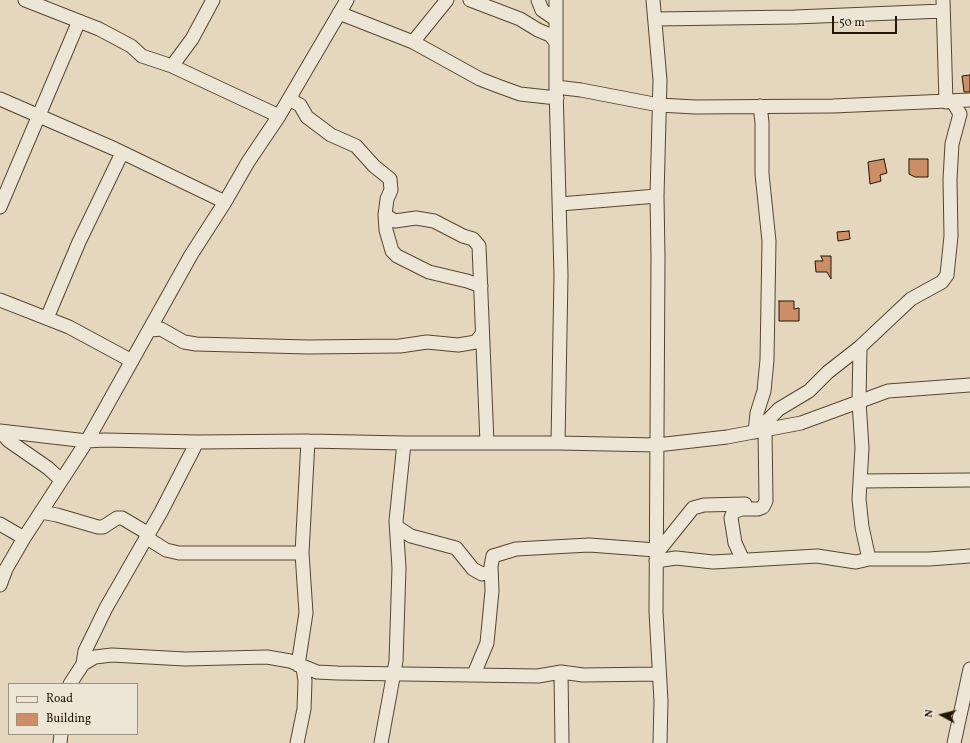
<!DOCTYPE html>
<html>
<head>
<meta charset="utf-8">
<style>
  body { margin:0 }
  #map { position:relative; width:970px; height:743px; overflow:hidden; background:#e4d7be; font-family:Vollkorn,serif }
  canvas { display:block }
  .legend { position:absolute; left:8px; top:683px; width:130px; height:52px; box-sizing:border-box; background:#ede5d5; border:1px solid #9d9282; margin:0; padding:5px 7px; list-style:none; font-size:12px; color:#241605 }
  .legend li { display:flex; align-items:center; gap:8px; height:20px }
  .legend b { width:20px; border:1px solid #9d9282 }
  .north { position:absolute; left:922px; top:695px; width:40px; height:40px; -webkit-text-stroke:3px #ede5d5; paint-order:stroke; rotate:277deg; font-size:11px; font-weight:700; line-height:16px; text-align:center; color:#241605 }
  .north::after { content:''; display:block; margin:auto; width:14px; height:18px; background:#241605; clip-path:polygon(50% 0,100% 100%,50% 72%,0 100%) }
  .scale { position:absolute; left:832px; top:16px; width:65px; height:18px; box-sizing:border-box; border:2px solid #241605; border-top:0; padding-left:5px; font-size:12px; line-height:14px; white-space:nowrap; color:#241605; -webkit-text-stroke:3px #ede5d5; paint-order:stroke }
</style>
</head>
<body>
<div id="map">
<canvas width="970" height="743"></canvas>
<ul class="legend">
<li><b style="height:5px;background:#ede5d5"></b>Road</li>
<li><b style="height:11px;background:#cb8e66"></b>Building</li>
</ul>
<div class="north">N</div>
<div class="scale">50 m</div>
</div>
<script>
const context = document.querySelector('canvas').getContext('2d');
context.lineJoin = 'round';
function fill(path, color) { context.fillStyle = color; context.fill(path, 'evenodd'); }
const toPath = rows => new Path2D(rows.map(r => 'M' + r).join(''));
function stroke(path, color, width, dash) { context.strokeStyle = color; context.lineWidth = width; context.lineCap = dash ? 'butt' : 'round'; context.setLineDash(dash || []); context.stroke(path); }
const building = toPath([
  [970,75,970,92,964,92,962,76,970,75],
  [884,159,887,173,880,175,881,181,870,184,868,162,884,159],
  [909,159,928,159,928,177,915,177,909,174,909,159],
  [849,231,850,239,838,241,837,232,849,231],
  [821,256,831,256,831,279,827,272,816,272,815,261,823,261,821,256],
  [779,301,794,301,794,309,799,308,799,321,779,321,779,301]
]);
const minor = toPath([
  [25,0,99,29,131,46,142,56,172,66,279,116],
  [470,0,520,19,538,30,550,35,555,41],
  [538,0,542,10,555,19],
  [556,0,556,87,561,275,558,443],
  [653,0,660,80,657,196,658,257,656,612,661,701,660,743],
  [943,0,946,102],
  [339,13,413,42,480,79,498,86,520,94,557,98],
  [656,19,795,17,943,11],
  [413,42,447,0],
  [172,66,192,39,213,0],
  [556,87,581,90,659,105,695,107,833,106,970,100],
  [0,99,115,149,225,202],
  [289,99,300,105,307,117,331,135,356,146,374,166,390,179,391,190,387,199,385,215,386,230,392,251,397,256,429,272,467,281,481,286],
  [560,204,657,196],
  [0,207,79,21],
  [385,215,395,221,416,218,434,221,463,236,473,239,479,246,487,443],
  [0,300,69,327,132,361],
  [47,318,79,242,122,153],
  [151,330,161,329,184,342,196,344,308,347,400,346,427,342,458,345,476,342,482,334],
  [860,347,859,402,862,448,859,499,862,527,869,559],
  [0,431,87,441,105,440,197,442,308,441,404,443,558,443,657,445,727,437,801,423,888,391,970,385],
  [0,431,9,441,48,468,61,480],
  [755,432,757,413,764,391,767,360,769,241,762,174,762,122,760,106],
  [860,481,970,480],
  [41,512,57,515,98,527,103,527,117,518,122,518,149,534],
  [0,524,24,538],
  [397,527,411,536,456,548,473,569,482,574,491,572],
  [147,538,166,550,179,553,302,553],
  [656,554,693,508,704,505,745,504],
  [743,560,735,543,731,518,733,512,742,509,758,509,763,507,766,501,765,429,767,421,779,409,809,391,828,372,860,347,911,299,942,282,947,275,951,236,950,179,952,144,960,114,953,102],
  [656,561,676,558,713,562,817,556,856,562,869,559,929,559,970,556],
  [0,585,6,569,24,538,87,441,191,255,225,202,248,162,279,116,347,0],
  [83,664,85,651,106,608,161,512,197,442],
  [298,665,306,613,302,553,308,441],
  [561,672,562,743],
  [474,674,487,643,492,591,491,566,493,556,516,549,589,545,656,550],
  [70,684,83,664,95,657,112,655,185,659,267,657,290,661,317,672,337,673,538,676,561,672,583,675,659,674],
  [60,743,61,734],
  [297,743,304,709,305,681,303,668],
  [381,743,396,661,399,568,396,521,404,443],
  [954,743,970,669]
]);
fill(building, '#cb8e66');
stroke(building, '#241605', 1);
stroke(minor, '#544633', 15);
stroke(minor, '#ede5d5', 13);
</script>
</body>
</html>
